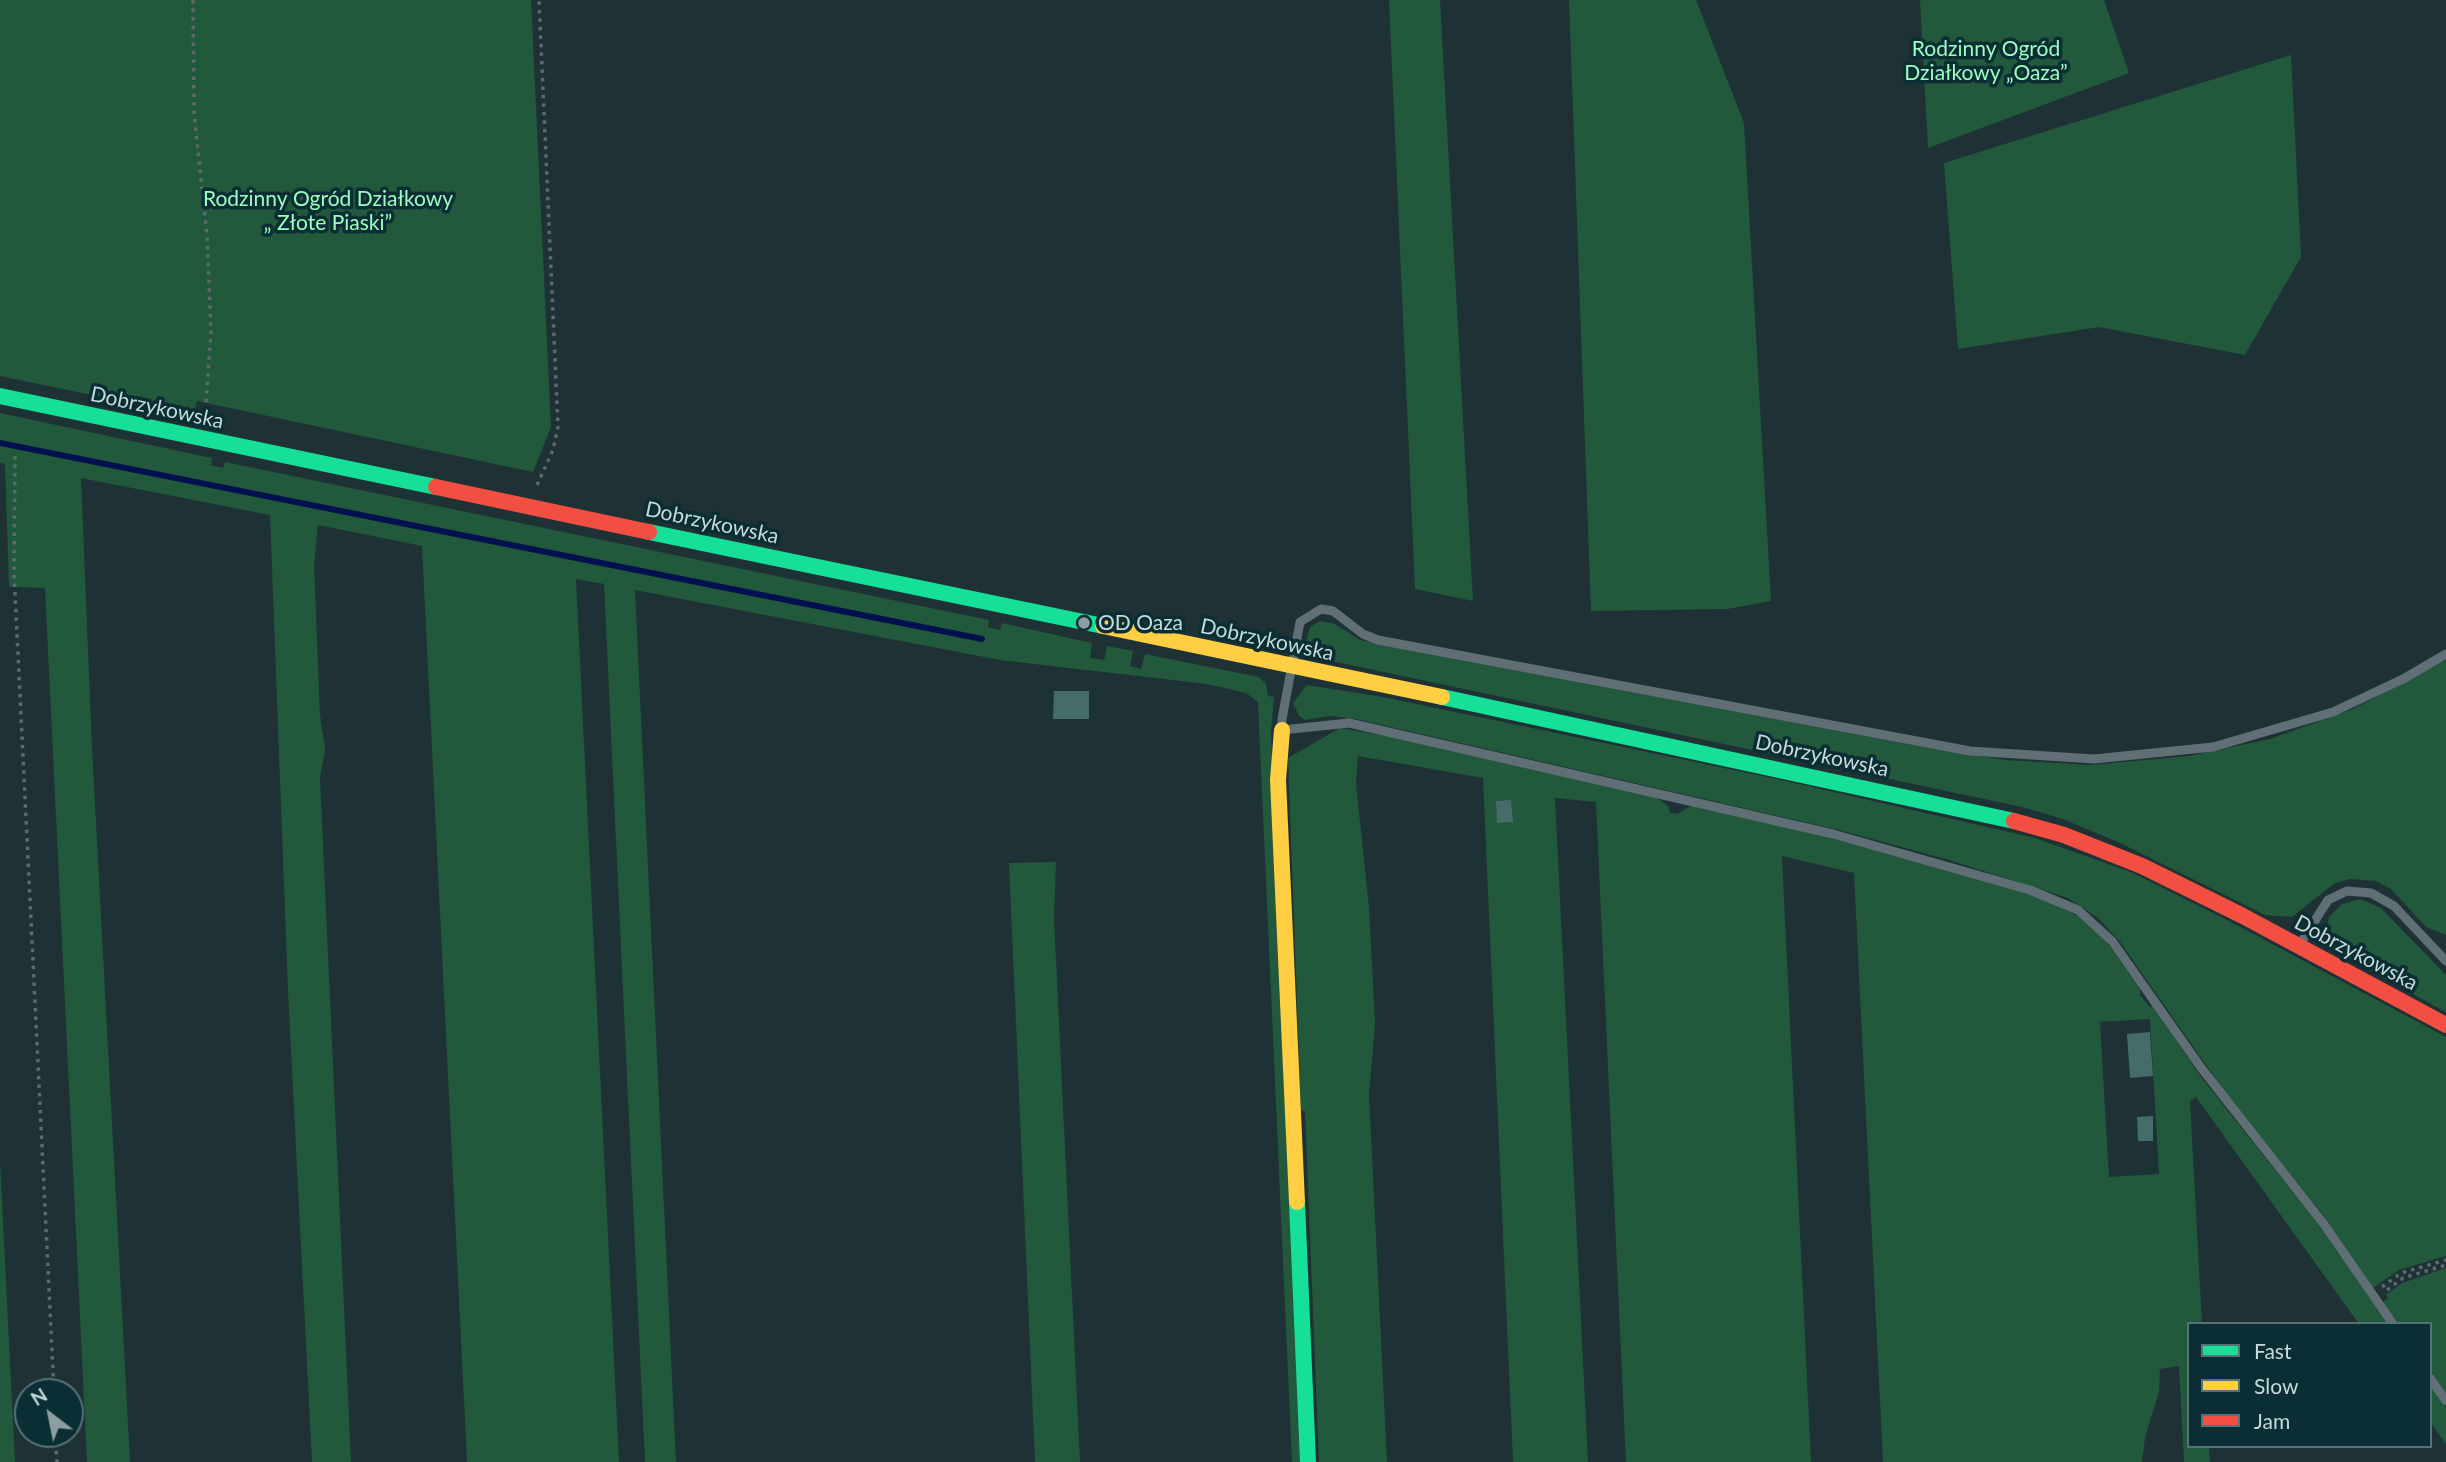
<!DOCTYPE html>
<html>
<head>
<meta charset="utf-8">
<style>
  body { margin:0 }
  #map { position:relative; width:2446px; height:1462px; overflow:hidden; background:#1e3235; font-family:Lato,sans-serif }
  canvas { display:block }
  .legend { position:absolute; left:2187px; top:1322px; width:245px; height:126px; box-sizing:border-box; background:#0a2e33; border:2px solid #557277; margin:0; padding:9px 12px; list-style:none; font-size:21px; color:#c6d9dc }
  .legend li { display:flex; align-items:center; gap:14px; height:35px }
  .legend b { width:35px; border:2px solid #557277 }
  .north { position:absolute; left:14px; top:1378px; width:70px; height:70px; box-sizing:border-box; background:#0a2e33; border:2px solid #557277; border-radius:50%; rotate:328deg; font-size:19px; font-weight:700; line-height:28px; text-align:center; color:#c6d9dc }
  .north::after { content:''; display:block; margin:auto; width:24px; height:32px; background:#8b9fa2; clip-path:polygon(50% 0,100% 100%,50% 72%,0 100%) }
</style>
</head>
<body>
<div id="map">
<canvas width="2446" height="1462"></canvas>
<ul class="legend">
<li><b style="height:9px;background:#16e098"></b>Fast</li>
<li><b style="height:9px;background:#ffcf43"></b>Slow</li>
<li><b style="height:9px;background:#f24e42"></b>Jam</li>
</ul>
<div class="north">N</div>
</div>
<script>
const context = document.querySelector('canvas').getContext('2d');
context.lineJoin = 'round';
function fill(path, color) { context.fillStyle = color; context.fill(path, 'evenodd'); }
const toPath = rows => new Path2D(rows.map(r => 'M' + r).join(''));
function stroke(path, color, width, dash) { context.strokeStyle = color; context.lineWidth = width; context.lineCap = dash ? 'butt' : 'round'; context.setLineDash(dash || []); context.stroke(path); }
function label(font, color, halo, rows, align = 'center') {
  context.font = font + ' Lato,sans-serif'; context.lineWidth = 7; context.setLineDash([]); context.textBaseline = 'middle'; context.strokeStyle = halo; context.fillStyle = color; for (const [text, x, y, turn = 0] of rows) {
    context.save(); context.translate(x, y); context.rotate((+turn || 0) * Math.PI / 180); context.textAlign = isNaN(turn) ? turn : align; if (halo) context.strokeText(text, 0, 0); context.fillText(text, 0, 0); context.restore();
  }
}
const green = toPath([
  [0,0,531,0,551,427,533,472,197,401,193,416,0,376],
  [1389,0,1440,0,1473,601,1415,589],
  [1569,0,1696,0,1744,123,1771,601,1727,609,1591,611],
  [1920,0,2104,0,2129,73,1928,148],
  [2291,55,2301,257,2245,355,2099,327,1958,349,1944,163],
  [0,413,212,458,211,465,223,468,225,462,989,620,988,627,1000,630,1002,623,1092,643,1090,658,1104,660,1107,646,1133,651,1130,666,1141,669,1145,654,1259,677,1266,684,1268,696,1274,697,1271,732,1304,1462,1292,1462,1258,702,1246,693,1207,684,1000,660,635,590,676,1462,645,1462,604,584,576,579,619,1462,467,1462,422,546,318,525,314,565,320,715,325,750,320,777,351,1462,312,1462,288,992,270,515,81,478,92,747,130,1462,87,1462,45,588,9,587,5,464,0,463],
  [1320,621,1335,624,1360,640,1913,745,2006,760,2090,765,2189,756,2270,739,2353,709,2446,660,2446,935,2426,927,2391,889,2376,881,2350,879,2335,883,2292,917,2265,915,2118,842,2063,819,2022,807,1322,659,1313,655,1306,641,1310,627],
  [1307,685,1383,697,1777,779,2035,838,2131,872,2231,922,2446,1037,2446,1256,2399,1270,2373,1288,2320,1211,2229,1098,2120,942,2098,918,2068,898,1949,860,1839,830,1356,719,1330,716,1305,720,1299,716,1293,703],
  [1340,728,1392,737,1657,798,1668,806,1670,813,1677,814,1691,806,1810,833,1950,869,2036,896,2078,916,2106,941,2140,989,2140,995,2150,1007,2153,1006,2201,1077,2315,1220,2388,1324,2359,1324,2196,1097,2190,1101,2202,1324,2189,1324,2189,1446,2209,1446,2210,1462,2184,1462,2179,1366,2160,1369,2159,1392,2145,1437,2142,1462,1883,1462,1854,873,1782,856,1811,1462,1626,1462,1596,802,1555,798,1588,1462,1513,1462,1483,778,1358,756,1356,783,1369,908,1375,1023,1369,1095,1387,1462,1319,1462,1305,1111,1301,1110,1288,758],
  [2150,1019,2159,1174,2109,1177,2100,1022],
  [1056,862,1054,918,1080,1462,1035,1462,1009,863],
  [2360,899,2381,908,2446,975,2446,1012,2346,958,2333,947,2326,933,2329,917,2342,904],
  [0,1161,15,1462,0,1462],
  [2446,1268,2446,1394,2430,1371,2430,1324,2398,1324,2383,1302,2388,1298,2386,1295,2402,1283],
  [2430,1385,2446,1408,2446,1444,2430,1422]
]);
const stream = toPath([
  [0,443,982,639]
]);
const building = toPath([
  [1054,691,1089,691,1089,719,1053,719],
  [1511,800,1513,822,1497,823,1496,801],
  [2150,1032,2153,1076,2130,1078,2127,1034],
  [2153,1116,2153,1141,2138,1141,2137,1117]
]);
const path = toPath([
  [193,0,194,113,207,235,211,332,205,417],
  [15,456,14,572,54,1392],
  [537,485,553,450,558,427,539,0],
  [2382,1287,2401,1273,2446,1260],
  [2387,1290,2403,1278,2446,1265],
  [55,1434,57,1462]
]);
const lane = toPath([
  [2299,946,2328,900,2347,891,2371,893,2394,906,2446,961],
  [2393,1324,2323,1223,2202,1069,2112,941,2078,910,2030,890,1833,834,1349,723,1282,730,1282,719,1300,622,1321,609,1333,611,1363,634,1378,640,1970,751,2094,759,2213,747,2333,712,2405,678,2446,654],
  [2430,1378,2446,1401]
]);
const fast = toPath([
  [0,396,436,487],
  [649,532,1103,626],
  [1442,697,2014,821],
  [1297,1202,1308,1462]
]);
const slow = toPath([
  [1103,626,1442,697],
  [1282,730,1278,780,1297,1202]
]);
const jam = toPath([
  [436,487,649,532],
  [2014,821,2064,835,2142,866,2241,915,2446,1025]
]);
const markers = [
  [1084,623,7,"#8b9fa2"]
];
const parkNames = [
  ["Rodzinny Ogród",1986,49],
  ["Działkowy „Oaza”",1986,73],
  ["Rodzinny Ogród Działkowy",328,199],
  ["„ Złote Piaski”",328,223]
];
const streetNames = [
  ["Dobrzykowska",157,408,12],
  ["Dobrzykowska",712,523,12],
  ["Dobrzykowska",1267,640,12],
  ["Dobrzykowska",1822,756,12],
  ["Dobrzykowska",2356,953,28]
];
const poiNames = [
  ["OD Oaza",1098,623]
];
fill(green, '#22583b');
stroke(stream, '#03104f', 6);
fill(building, '#466c69');
stroke(path, '#5c696e', 3.5, [3.5, 5]);
stroke(lane, '#606f76', 9);
stroke(fast, '#16e098', 16);
stroke(slow, '#ffcf43', 16);
stroke(jam, '#f24e42', 16);
for (const [x, y, r, color] of markers) { const dot = new Path2D(); dot.arc(x, y, r, 0, 2 * Math.PI); context.fillStyle = color; context.fill(dot); stroke(dot, '#0a2e33', 2.5); }
label('21px', '#9dfcbf', '#0a2e33', parkNames);
label('21px', '#c6d9dc', '#0a2e33', streetNames);
label('21px', '#c6d9dc', '#0a2e33', poiNames, 'left');
</script>
</body>
</html>
